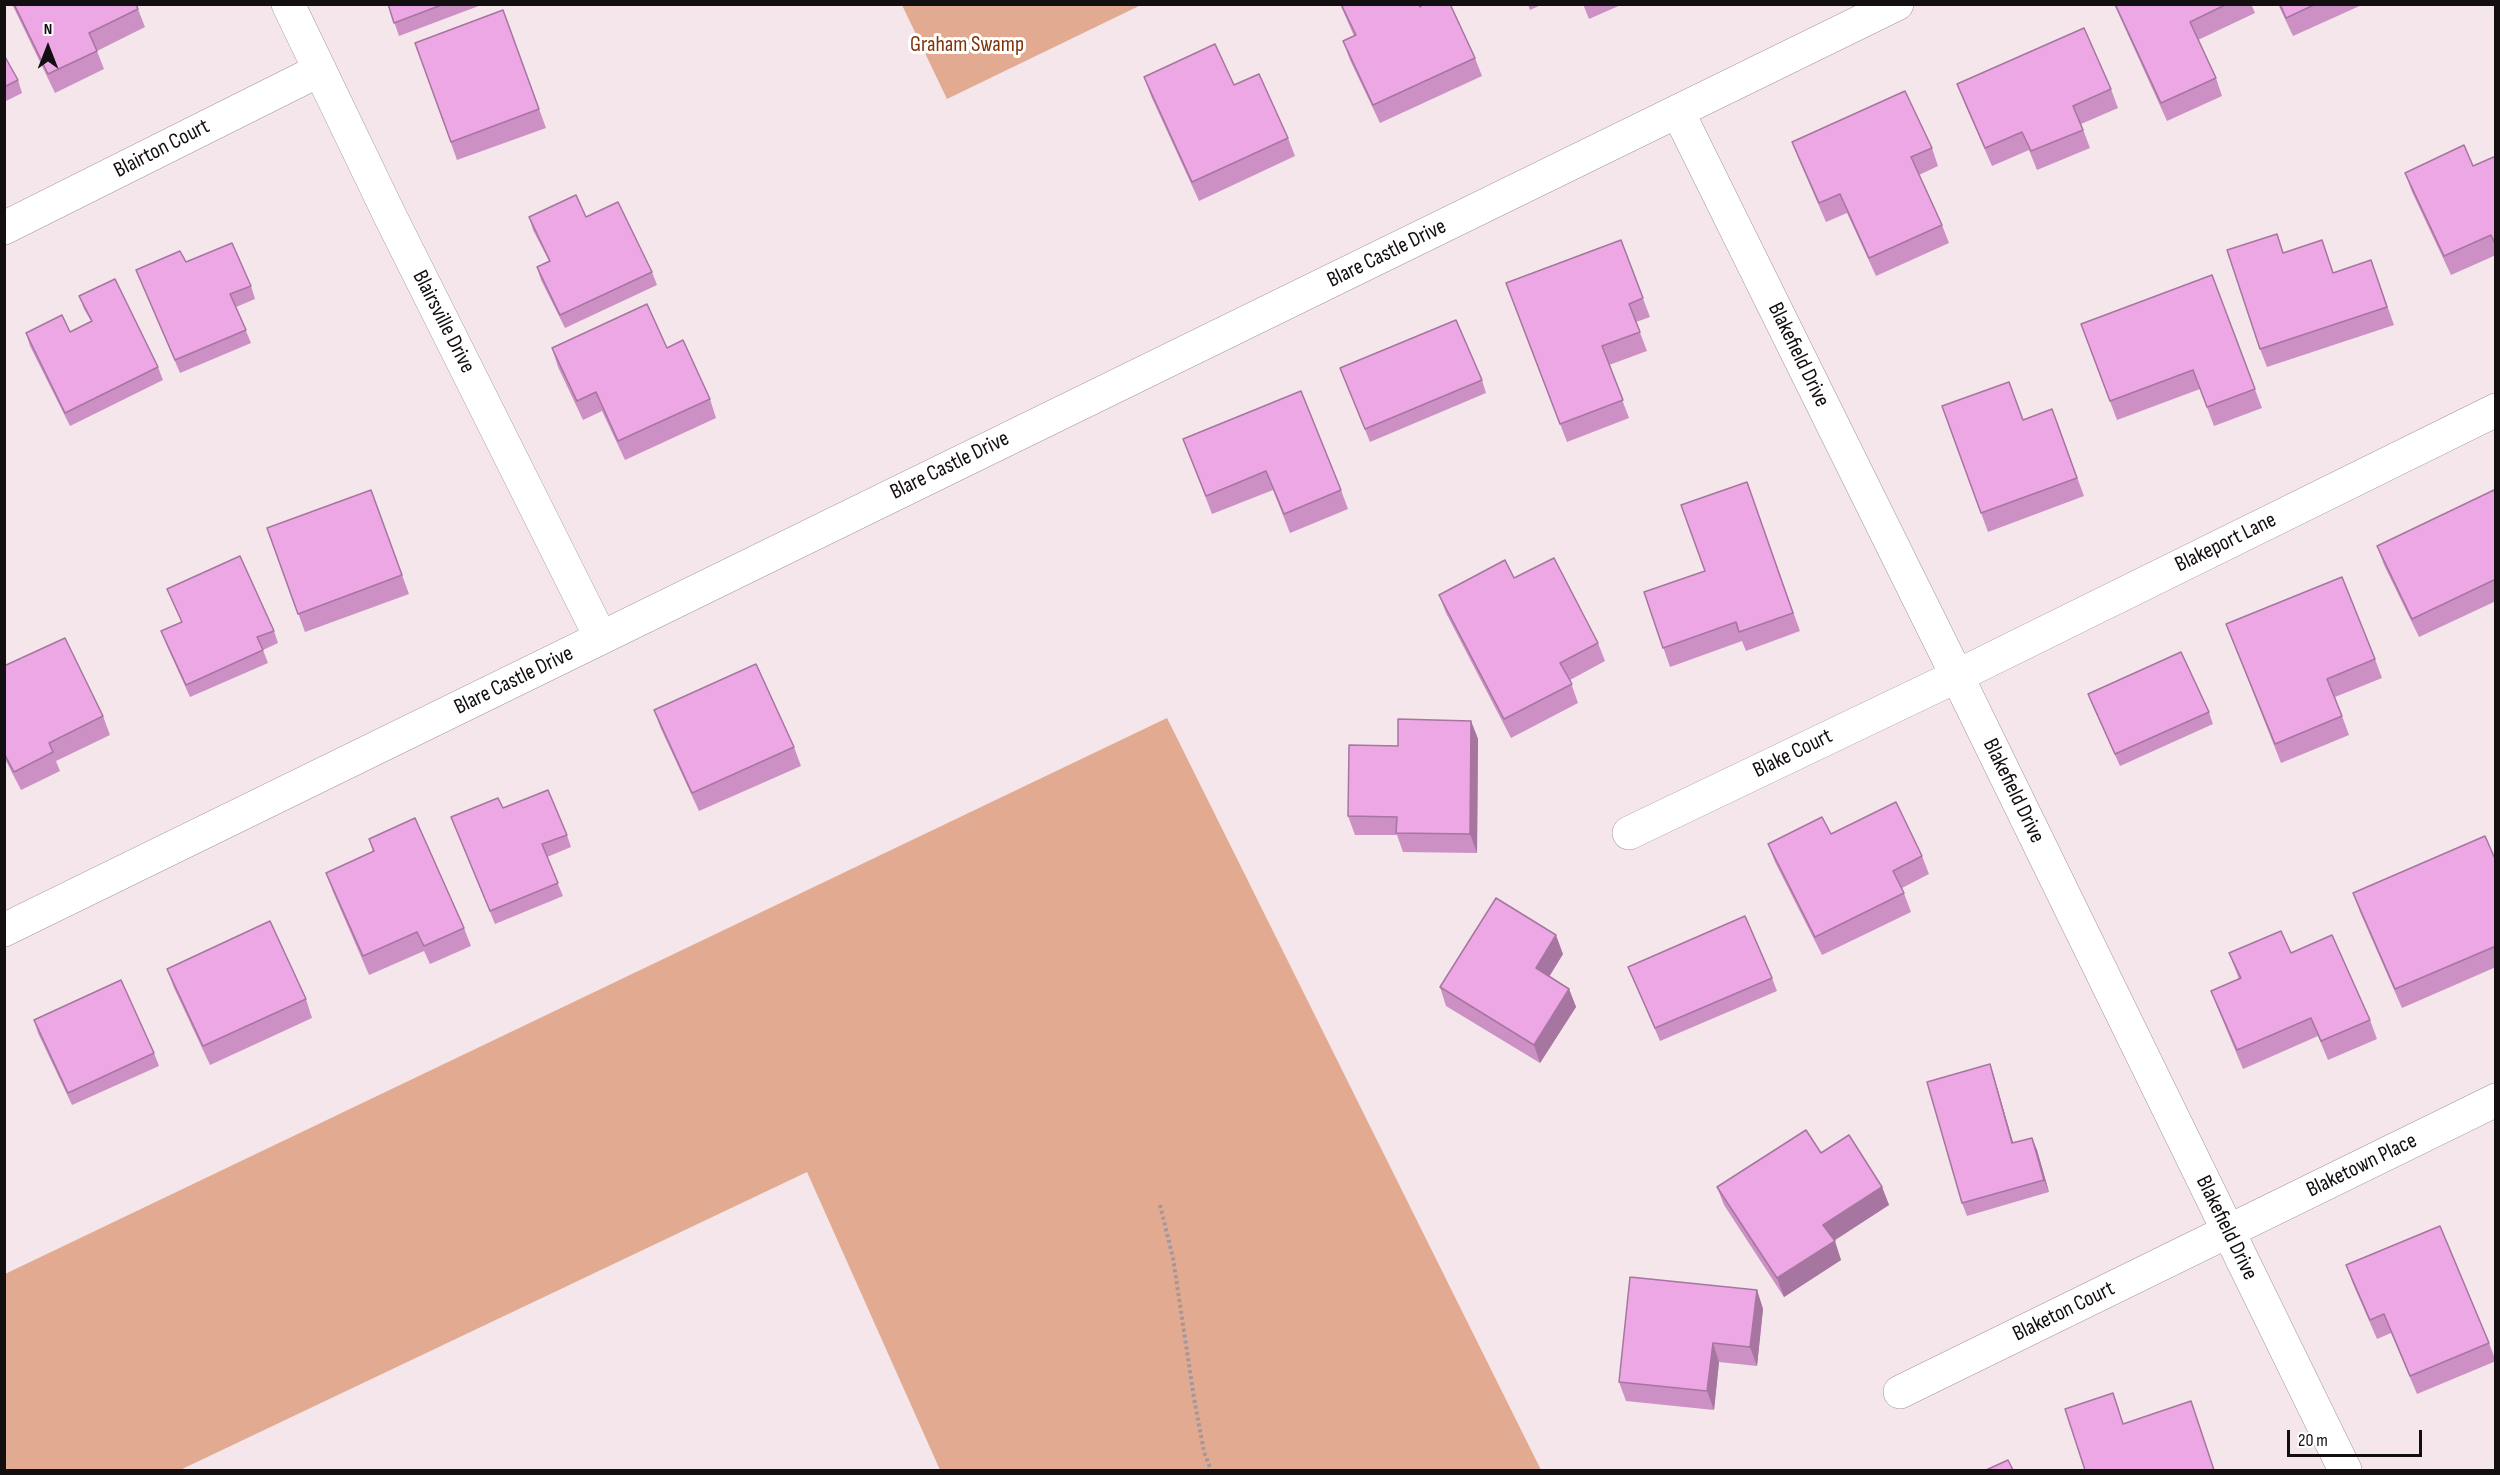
<!DOCTYPE html>
<html>
<head>
<meta charset="utf-8">
<style>
  body { margin:0 }
  #map { position:relative; width:2500px; height:1475px; overflow:hidden; background:#f4e6ea; font-family:"Sofia Sans Condensed",sans-serif }
  canvas { display:block }
  .frame { position:absolute; inset:0; border:6px solid #130e10; pointer-events:none }
  .north { position:absolute; left:18px; top:18px; width:60px; height:60px; -webkit-text-stroke:4px #fff; paint-order:stroke; rotate:0deg; font-size:16px; font-weight:700; line-height:24px; text-align:center; color:#130e10 }
  .north::after { content:''; display:block; margin:auto; width:21px; height:27px; background:#130e10; clip-path:polygon(50% 0,100% 100%,50% 72%,0 100%) }
  .scale { position:absolute; left:2287px; top:1430px; width:135px; height:27px; box-sizing:border-box; border:3px solid #130e10; border-top:0; padding-left:8px; font-size:18px; line-height:21px; white-space:nowrap; color:#130e10; -webkit-text-stroke:4px #fff; paint-order:stroke }
</style>
</head>
<body>
<div id="map">
<canvas width="2500" height="1475"></canvas>
<div class="frame"></div>
<div class="north">N</div>
<div class="scale">20 m</div>
</div>
<script>
const context = document.querySelector('canvas').getContext('2d');
context.lineJoin = 'round';
function fill(path, color) { context.fillStyle = color; context.fill(path, 'evenodd'); }
const toPath = rows => new Path2D(rows.map(r => 'M' + r).join(''));
function stroke(path, color, width, dash) { context.strokeStyle = color; context.lineWidth = width; context.lineCap = dash ? 'butt' : 'round'; context.setLineDash(dash || []); context.stroke(path); }
function label(font, color, halo, rows, align = 'center') {
  context.font = font + ' "Sofia Sans Condensed",sans-serif'; context.lineWidth = 6; context.setLineDash([]); context.textBaseline = 'middle'; context.strokeStyle = halo; context.fillStyle = color; for (const [text, x, y, turn = 0] of rows) {
    context.save(); context.translate(x, y); context.rotate((+turn || 0) * Math.PI / 180); context.textAlign = isNaN(turn) ? turn : align; if (halo) context.strokeText(text, 0, 0); context.fillText(text, 0, 0); context.restore();
  }
}
const green = toPath([
  [902,5,1141,5,947,99],
  [1167,718,1541,1470,940,1470,807,1172,180,1470,5,1470,5,1274]
]);
const path = toPath([
  [1160,1205,1173,1258,1194,1398,1204,1452,1211,1470]
]);
const minor = toPath([
  [288,4,390,216,601,638],
  [1678,112,1957,676,2345,1470],
  [4,228,320,70],
  [1629,833,1957,676,2496,410],
  [4,930,1897,4],
  [1900,1392,2496,1100]
]);
const wall = toPath([
  [12,4,136,4,145,27,97,51,104,69,55,93],
  [388,4,484,4,399,36],
  [1340,4,1419,4,1420,7,1475,58,1482,76,1380,123,1350,60,1343,41,1354,36],
  [1528,4,1543,4,1530,10],
  [1583,4,1623,4,1589,19],
  [2114,4,2251,4,2255,13,2198,40,2216,78,2222,96,2167,121],
  [2278,4,2364,4,2293,36],
  [503,10,546,128,457,160,415,43],
  [4,55,18,80,22,93,4,102],
  [1144,77,1234,85,1288,138,1295,156,1199,201,1151,96],
  [1957,84,2111,89,2118,108,2081,124,2090,148,2037,170,2029,150,1992,166,1964,102],
  [1792,142,1932,148,1938,166,1919,175,1942,225,1949,243,1876,276,1847,213,1826,222,1799,160],
  [2496,156,2496,255,2451,275,2412,192,2405,173,2473,166],
  [529,217,586,217,652,272,657,285,565,328,541,280,537,267,549,261,533,230],
  [1621,240,1650,317,1636,322,1647,351,1609,365,1629,418,1567,442,1506,283],
  [2283,253,2334,273,2378,279,2394,325,2267,367,2260,349],
  [186,262,251,286,255,299,236,307,251,343,180,373,136,270],
  [2212,275,2262,408,2214,426,2200,389,2117,420,2081,324],
  [79,296,158,367,163,380,70,426,30,346,26,333,70,332,91,321,84,309],
  [552,348,667,348,710,399,716,418,625,460,602,411,583,420,558,367],
  [1340,368,1482,380,1486,393,1370,442],
  [1942,406,2023,420,2052,409,2084,496,1988,532],
  [1183,439,1341,490,1348,509,1290,533,1273,490,1212,514],
  [1747,482,1800,631,1746,651,1742,641,1670,667,1644,592,1705,571],
  [371,490,409,594,305,632,267,528],
  [2496,494,2496,601,2419,637,2384,565,2377,546],
  [1514,578,1598,643,1605,661,1570,680,1578,703,1511,738,1446,613,1439,595],
  [167,589,274,631,278,643,263,650,268,663,190,697,166,644,161,631,182,623],
  [2226,624,2375,659,2382,678,2335,697,2349,735,2281,763],
  [4,666,103,716,110,735,56,761,60,771,21,790,4,757],
  [2088,694,2209,712,2213,724,2120,766,2093,707],
  [654,710,794,747,801,766,699,811,661,729],
  [1471,721,1478,739,1477,853,1403,852,1397,835,1355,835,1348,816],
  [503,808,567,835,571,847,547,857,563,896,495,924,451,817],
  [1831,834,1922,856,1929,874,1902,888,1911,912,1822,955,1775,862,1768,844],
  [369,839,464,928,471,946,430,964,424,951,369,975,333,892,326,873,373,852],
  [2496,861,2496,967,2402,1008,2360,912,2353,893],
  [2229,953,2291,953,2370,1020,2377,1039,2328,1060,2318,1036,2243,1069,2218,1009,2211,991,2239,979],
  [1563,954,1549,976,1569,989,1576,1007,1540,1063,1446,1006,1440,987],
  [1628,967,1772,978,1777,991,1660,1041],
  [167,969,306,999,312,1018,210,1065,174,988],
  [34,1020,154,1053,159,1066,72,1105,38,1033],
  [1994,1077,2013,1143,2032,1138,2037,1150,2049,1192,1967,1216,1962,1203],
  [1821,1153,1882,1187,1889,1205,1834,1241,1841,1260,1784,1297,1724,1205,1717,1187],
  [2346,1265,2489,1343,2496,1361,2417,1394,2391,1333,2377,1339,2353,1284],
  [1757,1290,1763,1309,1757,1366,1719,1362,1714,1410,1626,1401,1619,1382]
]);
const shadedWall = toPath([
  [1471,721,1478,739,1477,853,1470,834],
  [1556,935,1563,954,1543,987,1536,968],
  [1569,989,1576,1007,1540,1063,1534,1045],
  [1990,1064,1994,1077,2017,1156,2012,1143],
  [2032,1138,2037,1150,2049,1192,2044,1180],
  [1882,1187,1889,1205,1830,1243,1823,1225],
  [1835,1241,1841,1260,1784,1297,1777,1278],
  [1757,1290,1763,1309,1757,1366,1750,1347],
  [1713,1343,1719,1362,1714,1410,1707,1391]
]);
const building = toPath([
  [14,4,136,4,138,9,89,33,97,51,48,74,14,4],
  [388,4,444,4,394,23,388,4],
  [1341,4,1419,4,1420,7,1424,4,1450,4,1475,58,1373,105,1343,41,1356,35,1341,4],
  [2115,4,2227,4,2190,22,2216,78,2161,103,2115,4],
  [2280,4,2316,4,2286,18,2280,4],
  [503,10,539,109,451,142,415,43,503,10],
  [2084,28,2111,89,2073,106,2083,130,2031,151,2022,132,1985,148,1957,84,2084,28],
  [1215,44,1234,85,1259,74,1288,138,1192,182,1144,77,1215,44],
  [4,55,18,80,4,87,4,55],
  [1905,91,1932,148,1911,157,1942,225,1869,258,1840,194,1819,203,1792,142,1905,91],
  [2464,145,2473,166,2496,156,2496,246,2491,235,2444,256,2405,173,2464,145],
  [576,195,586,217,618,202,652,272,560,315,537,267,550,261,529,217,576,195],
  [2277,234,2283,253,2322,240,2333,273,2371,260,2387,307,2260,349,2227,250,2277,234],
  [1621,240,1643,298,1629,304,1640,332,1602,346,1623,400,1560,424,1506,283,1621,240],
  [232,243,251,286,230,294,246,330,175,360,136,270,180,251,186,262,232,243],
  [2212,275,2255,389,2207,407,2193,370,2110,401,2081,324,2212,275],
  [115,279,158,367,65,413,26,333,62,315,70,332,92,321,79,296,115,279],
  [647,304,667,348,683,340,710,399,618,441,596,392,577,401,552,348,647,304],
  [1456,320,1482,380,1365,429,1340,368,1456,320],
  [2009,382,2023,420,2052,409,2077,478,1981,513,1942,406,2009,382],
  [1301,391,1341,490,1284,514,1266,471,1206,496,1183,439,1301,391],
  [1747,482,1793,613,1739,632,1736,622,1663,648,1644,592,1705,571,1681,505,1747,482],
  [371,490,402,575,298,614,267,528,371,490],
  [2494,490,2496,494,2496,579,2412,619,2377,546,2494,490],
  [240,556,274,631,257,637,263,650,186,685,161,631,182,622,167,589,240,556],
  [1554,558,1598,643,1560,663,1572,684,1504,719,1439,595,1505,560,1514,578,1554,558],
  [2342,577,2375,659,2327,679,2342,716,2275,744,2226,624,2342,577],
  [65,638,103,716,49,743,53,752,14,772,4,753,4,666,65,638],
  [2181,652,2209,712,2115,754,2088,694,2181,652],
  [756,664,794,747,692,793,654,710,756,664],
  [1398,719,1471,721,1470,834,1396,833,1397,817,1348,816,1349,745,1398,746,1398,719],
  [548,790,567,835,542,844,558,883,490,911,451,817,498,798,503,808,548,790],
  [1896,802,1922,856,1893,871,1904,893,1815,937,1768,844,1822,817,1831,834,1896,802],
  [415,818,464,928,424,946,417,932,363,956,326,873,374,851,369,839,415,818],
  [2485,836,2496,861,2496,946,2395,989,2353,893,2485,836],
  [1496,898,1556,935,1536,968,1569,989,1534,1045,1440,987,1496,898],
  [1745,916,1772,978,1655,1028,1628,967,1745,916],
  [270,921,306,999,203,1046,167,969,270,921],
  [2281,931,2291,953,2332,935,2370,1020,2321,1041,2311,1018,2237,1050,2211,991,2241,978,2229,953,2281,931],
  [121,980,154,1053,68,1093,34,1020,121,980],
  [1990,1064,2012,1143,2032,1138,2044,1180,1962,1203,1927,1082,1990,1064],
  [1806,1130,1821,1153,1849,1135,1882,1187,1823,1225,1835,1241,1777,1278,1717,1187,1806,1130],
  [2440,1226,2489,1343,2410,1376,2384,1314,2370,1320,2346,1265,2440,1226],
  [1630,1277,1757,1290,1750,1347,1713,1343,1707,1391,1619,1382,1630,1277],
  [2113,1393,2123,1424,2191,1401,2214,1470,2085,1470,2065,1409,2113,1393],
  [2008,1460,2013,1470,1986,1470,2008,1460]
]);
const parkNames = [
  ["Graham Swamp",967,45]
];
const streetNames = [
  ["Blairton Court",162,149,-27],
  ["Blare Castle Drive",1387,254,-26],
  ["Blairsville Drive",443,322,63],
  ["Blakefield Drive",1798,355,64],
  ["Blare Castle Drive",950,466,-26],
  ["Blakeport Lane",2226,543,-26],
  ["Blare Castle Drive",514,681,-26],
  ["Blake Court",1793,754,-26],
  ["Blakefield Drive",2013,791,64],
  ["Blaketown Place",2362,1166,-26],
  ["Blakefield Drive",2226,1228,64],
  ["Blaketon Court",2064,1312,-26]
];
fill(green, '#e2aa90');
stroke(minor, '#a29599', 34);
stroke(path, '#a2979b', 4, [3, 3]);
stroke(minor, '#fff', 33);
fill(wall, '#cc90c4');
fill(shadedWall, '#a675a0');
fill(building, '#eda7e4');
stroke(building, '#a675a0', 1.5);
label('22px', '#7f3508', '#fff', parkNames);
label('22px', '#130e10', '#fff', streetNames);
</script>
</body>
</html>
